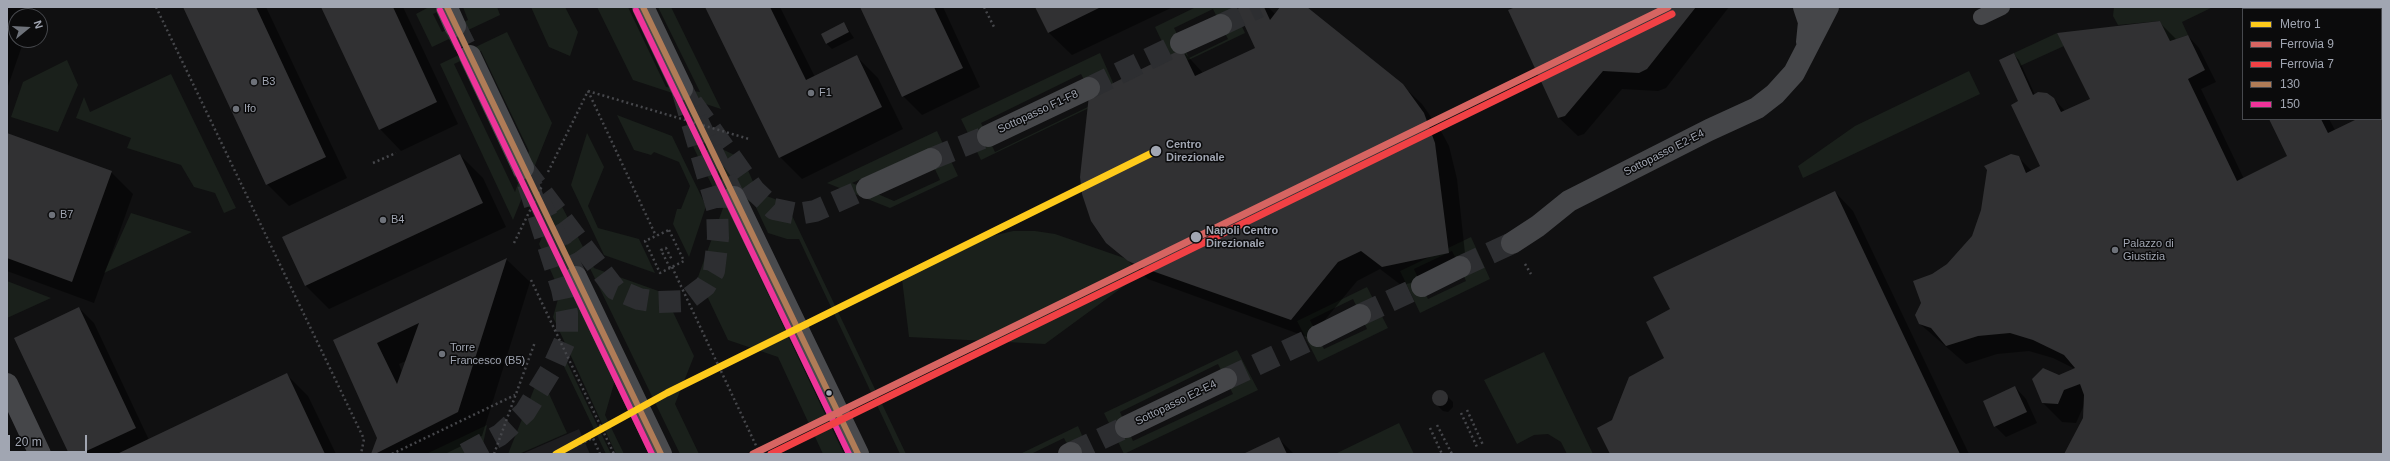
<!DOCTYPE html>
<html>
<head>
<meta charset="utf-8">
<style>
  body { margin:0 }
  #map { position:relative; width:2390px; height:461px; overflow:hidden; background:#101011; font-family:Helvetica,sans-serif }
  canvas { display:block }
  .frame { position:absolute; inset:0; border:8px solid #a1a6b2; pointer-events:none }
  .legend { position:absolute; left:2242px; top:8px; width:140px; height:112px; box-sizing:border-box; background:#0b0b0c; border:1px solid #47494e; margin:0; padding:5px 7px; list-style:none; font-size:12px; color:#a1a6b2 }
  .legend li { display:flex; align-items:center; gap:8px; height:20px }
  .legend b { width:20px; border:1px solid #47494e }
  .north { position:absolute; left:8px; top:8px; width:40px; height:40px; box-sizing:border-box; background:#0b0b0c; border:1px solid #47494e; border-radius:50%; rotate:72deg; font-size:11px; font-weight:700; line-height:16px; text-align:center; color:#a1a6b2 }
  .north::after { content:''; display:block; margin:auto; width:14px; height:18px; background:#6e727a; clip-path:polygon(50% 0,100% 100%,50% 72%,0 100%) }
  .scale { position:absolute; left:8px; top:435px; width:79px; height:18px; box-sizing:border-box; border:2px solid #a1a6b2; border-top:0; padding-left:5px; font-size:12px; line-height:14px; white-space:nowrap; color:#a1a6b2; -webkit-text-stroke:3px #0b0b0c; paint-order:stroke }
</style>
</head>
<body>
<div id="map">
<canvas width="2390" height="461"></canvas>
<div class="frame"></div>
<ul class="legend">
<li><b style="height:5px;background:#feca1b"></b>Metro 1</li>
<li><b style="height:5px;background:#d66562"></b>Ferrovia 9</li>
<li><b style="height:5px;background:#f14145"></b>Ferrovia 7</li>
<li><b style="height:5px;background:#b07c57"></b>130</li>
<li><b style="height:5px;background:#ef339a"></b>150</li>
</ul>
<div class="north">N</div>
<div class="scale">20 m</div>
</div>
<script>
const context = document.querySelector('canvas').getContext('2d');
context.lineJoin = 'round';
function fill(path, color) { context.fillStyle = color; context.fill(path, 'evenodd'); }
const toPath = rows => new Path2D(rows.map(r => 'M' + r).join(''));
function stroke(path, color, width, dash) { context.strokeStyle = color; context.lineWidth = width; context.lineCap = dash ? 'butt' : 'round'; context.setLineDash(dash || []); context.stroke(path); }
function label(font, color, halo, rows, align = 'center') {
  context.font = font + ' Helvetica,sans-serif'; context.lineWidth = 3; context.setLineDash([]); context.textBaseline = 'middle'; context.strokeStyle = halo; context.fillStyle = color; for (const [text, x, y, turn = 0] of rows) {
    context.save(); context.translate(x, y); context.rotate((+turn || 0) * Math.PI / 180); context.textAlign = isNaN(turn) ? turn : align; if (halo) context.strokeText(text, 0, 0); context.fillText(text, 0, 0); context.restore();
  }
}
const built = toPath([
  [579,429,590,454,522,454]
]);
const green = toPath([
  [429,7,448,7,433,14,442,32,468,20,463,7,497,7,500,15,432,47,416,14],
  [531,7,565,7,578,32,570,56,549,47],
  [597,7,628,7,666,87,700,92,658,7,671,7,721,109,633,80],
  [1196,7,1233,7,1245,33,1174,67,1155,27],
  [1213,9,1228,39,1189,58,1174,28],
  [2114,7,2213,7,2182,22,2188,35,2170,41,2160,21,2118,25,2113,16],
  [507,32,552,123,513,220,440,64],
  [481,51,529,151,515,192,454,64],
  [2057,33,2064,46,2020,66,2014,53],
  [1100,53,1118,94,981,160,961,119],
  [1081,74,1096,103,995,152,981,123],
  [67,60,78,85,58,132,11,117,23,82],
  [1969,71,1980,94,1803,178,1798,166,1855,126],
  [171,74,236,208,224,213,215,193,194,187,181,165,127,148,131,138,76,118,84,97,90,112],
  [617,115,672,136,706,206,689,257,673,224,677,209,681,209,690,186,679,162,654,152,651,155,634,150],
  [937,131,958,176,890,208,827,183],
  [926,150,940,180,894,201,852,183],
  [686,132,743,159,758,193,786,203,906,454,900,454,799,239,787,239,768,233,754,203,719,191,844,454,823,454,778,357,728,340,698,277,723,208],
  [587,133,604,167,588,206,598,228,639,239,655,273,604,255,571,185],
  [558,199,594,268,664,293,694,356,675,404,699,454,680,454,584,256,571,289,615,380,605,415,624,454,616,454,553,317,560,292,539,244],
  [131,213,192,232,104,273],
  [1013,231,1035,231,1055,234,1150,267,1045,344,909,337,902,279,992,236],
  [1471,237,1490,279,1420,313,1400,271],
  [1452,251,1466,281,1428,299,1414,269],
  [7,281,51,298,7,318],
  [1367,287,1388,328,1318,362,1297,321],
  [1353,299,1367,329,1324,349,1310,320],
  [1237,350,1258,390,1124,454,1104,413],
  [1218,364,1233,394,1133,441,1120,412],
  [562,352,611,454,606,454,558,354],
  [1544,352,1593,454,1567,454,1561,442,1548,434,1534,435,1517,444,1484,380],
  [540,374,567,433,519,454,508,454],
  [1399,423,1414,454,1335,454],
  [487,425,481,454,426,454],
  [1078,426,1090,454,1072,454,1064,438,1031,454,1020,454]
]);
const shadow = toPath([
  [7,7,33,7,35,10,33,16,16,16,16,40,24,40,7,89],
  [184,7,266,7,347,178,289,206,267,184],
  [322,7,403,7,458,124,401,151,380,129],
  [706,7,780,7,815,77,856,56,878,78,903,129,802,179,780,157],
  [861,7,943,7,980,87,922,115,903,96],
  [1037,7,1173,7,1072,55,1048,32],
  [1243,7,1268,7,1276,15,1282,7,1305,7,1390,74,1422,104,1442,133,1449,146,1457,179,1467,272,1401,285,1380,269,1357,281,1310,338,1148,279,1107,242,1182,50,1203,73,1256,48],
  [1573,7,1729,7,1666,88,1658,91,1622,89,1584,134,1578,136,1559,118,1509,11],
  [2159,22,2177,40,2188,36,2199,48,2216,82,2201,89,2244,179,2288,157,2270,119,2329,119,2335,130,2360,119,2381,119,2381,109,2383,108,2383,454,2064,454,2084,419,2084,405,2076,423,2062,422,2043,403,2059,376,2075,369,2053,358,2029,351,1997,354,1966,364,1920,324,1933,275,1948,265,1973,237,2018,157,2032,171,2041,166,2020,102,2013,54,2019,60,2035,95,2054,99,2065,111,2091,99],
  [844,23,854,38,832,49,826,43],
  [7,134,111,172,133,194,94,303,7,271],
  [460,155,483,178,506,227,329,309,306,286,283,238],
  [1835,192,1853,211,1969,454,1611,454,1612,421,1666,358,1671,309],
  [506,259,530,282,482,436,445,454,372,454,378,438,334,340],
  [406,361,402,372,399,364],
  [79,308,94,323,149,440,286,374,308,396,336,454,70,454],
  [2015,387,2026,399,2037,423,2006,437,1995,426],
  [1438,391,1442,391,1453,402,1453,407,1448,412,1443,411,1432,400,1434,394],
  [1278,438,1294,454,1245,454]
]);
const building = toPath([
  [183,7,256,7,326,157,266,185],
  [321,7,393,7,437,102,379,130],
  [705,7,770,7,806,80,857,55,882,107,779,158],
  [860,7,934,7,963,68,902,97],
  [1035,7,1101,7,1048,33],
  [1241,7,1264,7,1270,20,1280,7,1307,7,1403,84,1424,113,1435,143,1449,253,1382,267,1361,251,1338,262,1291,320,1141,267,1128,261,1106,243,1091,221,1082,194,1080,177,1089,95,1182,49,1195,76,1255,48,1237,9],
  [1572,7,1696,7,1647,69,1639,73,1603,71,1565,116,1558,118,1508,10,1513,8],
  [2160,21,2170,41,2188,35,2205,70,2188,79,2237,181,2287,156,2269,119,2321,119,2328,133,2357,119,2381,119,2381,108,2383,107,2383,454,2064,454,2083,418,2084,395,2080,384,2064,390,2058,404,2042,403,2032,379,2043,368,2059,375,2075,368,2064,355,2033,340,2010,333,1978,336,1946,346,1931,328,1919,324,1915,315,1921,303,1913,281,1932,274,1947,264,1972,236,1981,210,1987,170,1984,166,2011,154,2019,156,2026,173,2040,166,2011,105,2018,101,1999,60,2014,53,2033,95,2038,92,2047,93,2054,98,2061,112,2090,99,2057,33],
  [844,22,849,32,826,44,821,34],
  [7,133,112,171,72,282,7,258],
  [460,154,483,203,305,286,282,237],
  [1835,191,1960,454,1610,454,1597,428,1612,420,1629,377,1664,358,1646,322,1670,309,1653,277],
  [507,258,458,412,375,454,371,454,377,438,333,340],
  [419,323,397,384,377,343],
  [79,307,136,428,80,454,69,454,14,338],
  [287,373,325,454,117,454],
  [2015,386,2027,412,1994,427,1983,401],
  '1432 398a8 8 0 1 1 16 0a8 8 0 1 1-16 0Z',
  [1279,437,1287,454,1243,454]
]);
const minorTunnel = toPath([
  [1221,25,1259,7],
  [1089,88,1181,43],
  [692,103,754,190,774,209,798,214,815,211,867,188],
  [931,159,988,136],
  [523,168,615,289,639,299,658,302,685,301,705,286,714,271,718,238,717,208,682,89],
  [1460,267,1512,243],
  [1360,315,1422,286],
  [1226,379,1318,336],
  [1071,453,1126,427]
]);
const tertiaryTunnel = toPath([
  [465,454,500,435,525,412,554,365,567,336,567,313,562,289,523,168]
]);
const secondaryTunnel = toPath([
  [455,26,470,56],
  [682,89,734,197],
  [523,168,576,277]
]);
const path = toPath([
  [156,7,364,439,361,454],
  [984,7,994,27],
  [588,91,749,139],
  [588,91,656,236],
  [373,163,396,153],
  [548,172,588,91],
  [669,230,684,261,660,273,645,241,669,230],
  [514,243,542,186],
  [1525,264,1531,274],
  [672,267,760,454],
  [670,268,661,250,666,248,672,260],
  [531,280,614,454],
  [1467,410,1483,445],
  [1461,413,1477,447],
  [1437,425,1452,454],
  [1430,428,1442,454],
  [392,454,515,395],
  [494,454,535,342],
  [557,454,593,438,600,454]
]);
const service = toPath([
  [1981,17,2002,7]
]);
const minor = toPath([
  [1804,7,1809,22,1807,42],
  [1181,43,1221,25],
  [988,136,1089,88],
  [867,188,931,159],
  [1512,243,1538,226,1569,201,1709,130,1757,108,1775,94,1794,73,1828,7],
  [1422,286,1460,267],
  [1318,336,1360,315],
  [7,384,40,454],
  [1126,427,1226,379],
  [1069,454,1071,453]
]);
const secondary = toPath([
  [643,7,682,89],
  [447,8,455,26],
  [470,56,523,168],
  [734,197,858,454],
  [576,277,661,454]
]);
const bus1 = toPath([
  [447,7,661,454],
  [643,7,858,454]
]);
const bus2 = toPath([
  [440,10,652,454],
  [636,10,849,454]
]);
const rail1 = toPath([
  [753,454,1668,7]
]);
const rail2 = toPath([
  [771,454,1672,14]
]);
const metro1 = toPath([
  [556,454,667,393,1156,151]
]);
const markers = [
  [254,82,4,"#6e727a"],
  [811,93,4,"#6e727a"],
  [236,109,4,"#6e727a"],
  [1156,151,6,"#a1a6b2"],
  [52,215,4,"#6e727a"],
  [383,220,4,"#6e727a"],
  [1196,237,6,"#a1a6b2"],
  [2115,250,4,"#6e727a"],
  [442,354,4,"#6e727a"],
  [829,393,3.5,"#a1a6b2"]
];
const poiNames = [
  ["B3",262,82],
  ["F1",819,93],
  ["Ifo",244,109],
  ["B7",60,215],
  ["B4",391,220],
  ["Palazzo di",2123,244],
  ["Giustizia",2123,257],
  ["Torre",450,348],
  ["Francesco (B5)",450,361]
];
const streetNames = [
  ["Sottopasso F1-F8",1038,112,-25],
  ["Sottopasso E2-E4",1664,153,-27],
  ["Sottopasso E2-E4",1176,403,-26]
];
const stopNames = [
  ["Centro",1166,145],
  ["Direzionale",1166,158],
  ["Napoli Centro",1206,231],
  ["Direzionale",1206,244]
];
fill(built, '#1d1d1f');
fill(green, '#1a201b');
fill(shadow, '#0007');
fill(building, '#313133');
stroke(minorTunnel, '#2d2e31', 22, [22, 11]);
stroke(tertiaryTunnel, '#2d2e31', 22, [22, 11]);
stroke(secondaryTunnel, '#2d2e31', 22, [22, 11]);
stroke(path, '#46474b', 2.5, [2, 3]);
stroke(service, '#454649', 16);
stroke(minor, '#454649', 22);
stroke(secondary, '#494a4d', 22);
stroke(bus1, '#b07c57', 6);
stroke(bus2, '#ef339a', 6);
stroke(rail1, '#d66562', 7);
stroke(rail2, '#f14145', 7);
stroke(metro1, '#feca1b', 7);
for (const [x, y, r, color] of markers) { const dot = new Path2D(); dot.arc(x, y, r, 0, 2 * Math.PI); context.fillStyle = color; context.fill(dot); stroke(dot, '#0b0b0c', 1.5); }
label('11px', '#a1a6b2', '#0b0b0c', poiNames, 'left');
label('11px', '#a1a6b2', '#0b0b0c', streetNames);
label('bold 11px', '#a1a6b2', '#0b0b0c', stopNames, 'left');
</script>
</body>
</html>
